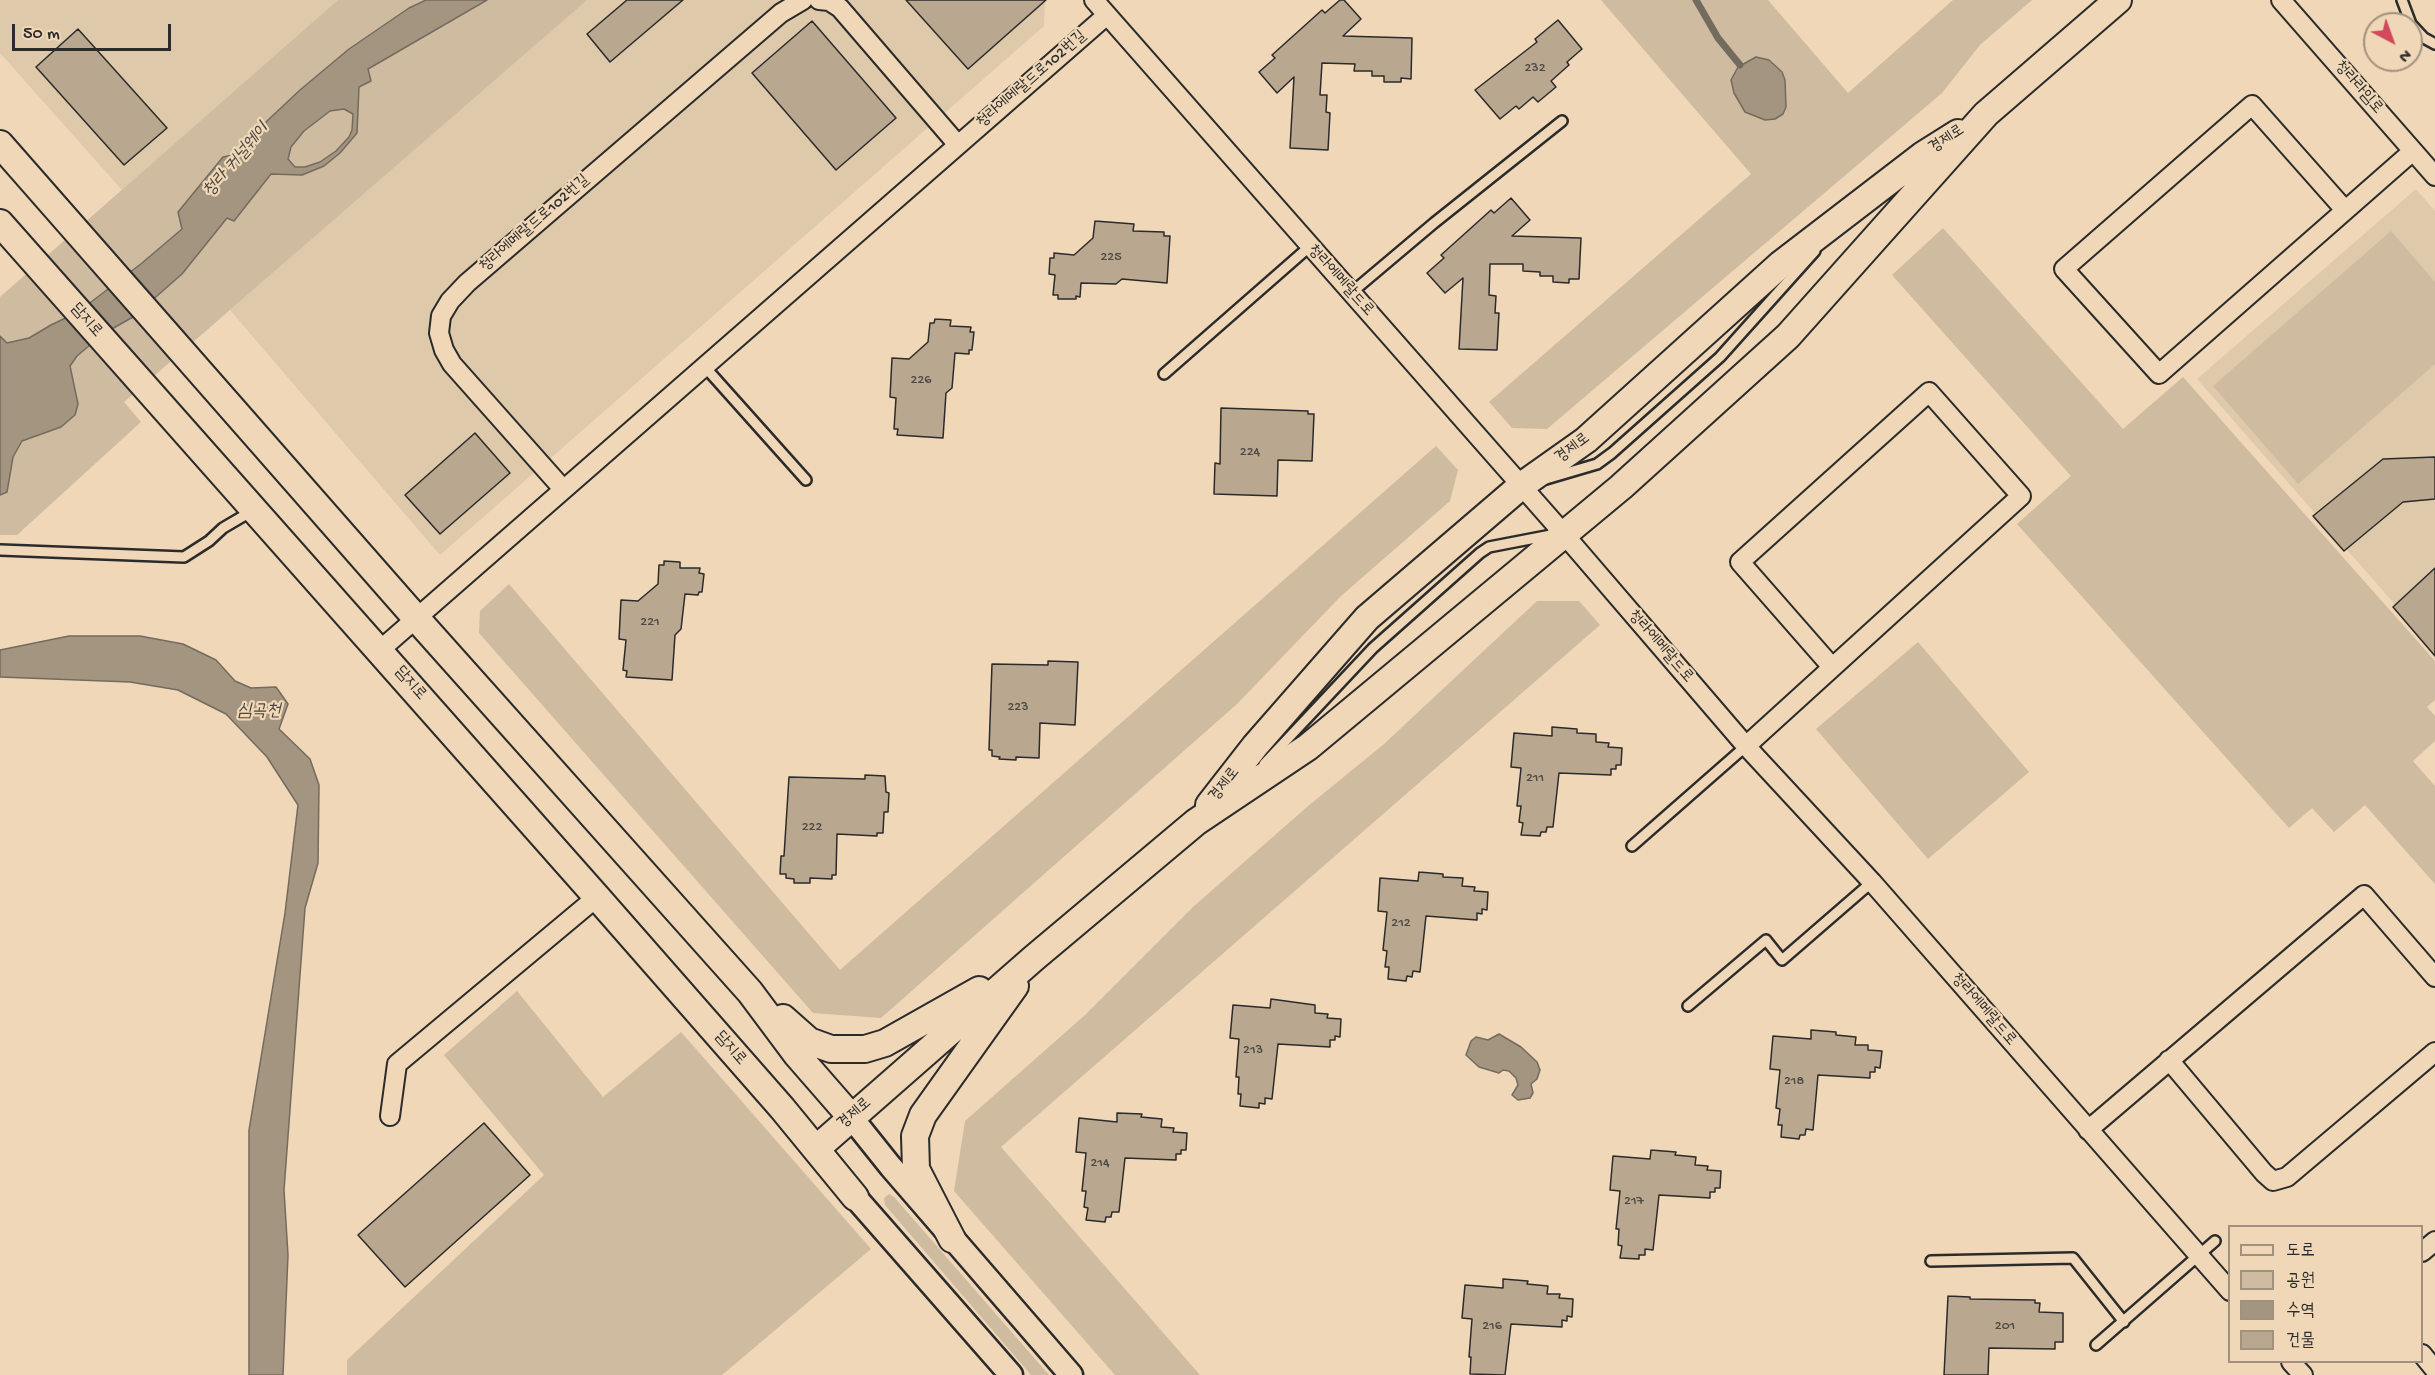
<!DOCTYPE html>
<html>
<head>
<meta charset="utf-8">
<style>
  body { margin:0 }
  #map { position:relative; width:2435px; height:1375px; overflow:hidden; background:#efd7b7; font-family:"Gochi Hand","Poor Story",sans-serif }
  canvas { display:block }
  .legend { position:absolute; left:2228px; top:1225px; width:195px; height:138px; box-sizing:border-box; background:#efd7b7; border:2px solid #a1927f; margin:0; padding:8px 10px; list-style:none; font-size:18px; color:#2b2b2b }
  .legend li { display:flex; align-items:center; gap:12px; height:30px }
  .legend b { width:30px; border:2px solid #a1927f }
  .north { position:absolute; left:2363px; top:12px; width:60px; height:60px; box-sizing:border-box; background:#efd7b7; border:2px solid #a1927f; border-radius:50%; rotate:139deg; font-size:16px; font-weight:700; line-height:24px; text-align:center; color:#2b2b2b }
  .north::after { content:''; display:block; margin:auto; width:21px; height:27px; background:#d1495b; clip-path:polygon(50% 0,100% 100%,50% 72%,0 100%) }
  .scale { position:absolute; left:12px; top:24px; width:159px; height:27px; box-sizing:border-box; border:3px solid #2b2b2b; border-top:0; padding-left:8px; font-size:18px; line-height:21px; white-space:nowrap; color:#2b2b2b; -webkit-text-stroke:4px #efd7b7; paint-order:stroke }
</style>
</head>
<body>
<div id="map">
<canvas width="2435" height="1375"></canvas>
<ul class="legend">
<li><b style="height:8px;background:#efd7b7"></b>도로</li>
<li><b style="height:16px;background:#cfbba0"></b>공원</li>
<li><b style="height:16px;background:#a49581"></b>수역</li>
<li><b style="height:16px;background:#b9a790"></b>건물</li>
</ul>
<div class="north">N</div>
<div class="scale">50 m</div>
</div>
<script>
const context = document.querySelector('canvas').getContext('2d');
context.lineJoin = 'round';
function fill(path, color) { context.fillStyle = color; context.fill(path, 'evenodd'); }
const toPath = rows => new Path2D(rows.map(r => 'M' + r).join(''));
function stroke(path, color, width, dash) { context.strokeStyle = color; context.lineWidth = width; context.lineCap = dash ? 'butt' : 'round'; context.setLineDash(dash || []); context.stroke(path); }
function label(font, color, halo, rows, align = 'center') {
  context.font = font + ' "Gochi Hand","Poor Story",sans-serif'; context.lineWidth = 4.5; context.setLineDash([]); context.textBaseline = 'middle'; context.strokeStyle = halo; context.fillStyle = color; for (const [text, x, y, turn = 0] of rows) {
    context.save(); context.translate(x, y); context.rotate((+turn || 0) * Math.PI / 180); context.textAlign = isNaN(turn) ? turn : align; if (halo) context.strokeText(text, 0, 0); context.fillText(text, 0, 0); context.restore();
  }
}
const built = toPath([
  [0,0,339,0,122,190,0,53],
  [585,0,1045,0,1044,26,440,555,230,310],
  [2416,189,2435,211,2435,650,2197,379]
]);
const green = toPath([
  [338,0,587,0,124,402,141,422,17,535,0,535,0,297],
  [1601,0,1768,0,1848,93,1953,0,2032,0,1980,45,1942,93,1547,429,1512,428,1489,402,1751,174],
  [1943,228,2123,429,2183,377,2435,661,2435,700,2427,707,2435,716,2435,741,2413,761,2435,786,2435,884,2365,805,2334,832,2312,808,2289,828,2017,524,2071,476,1892,275],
  [2391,231,2435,282,2435,364,2298,484,2213,386],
  [1436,446,1458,470,1450,501,1341,596,1237,704,881,1018,813,1013,479,633,480,611,509,584,840,970],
  [1537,601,1579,601,1600,625,1001,1147,1200,1375,1115,1375,954,1191,965,1121,1085,1015,1193,907,1307,807,1384,744],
  [1918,642,2029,772,1928,859,1816,729],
  [517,991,603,1097,681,1032,871,1249,722,1375,347,1375,347,1360,544,1175,444,1055],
  [889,1194,894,1197,1049,1375,1031,1375,885,1205,884,1198]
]);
const water = toPath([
  [426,0,487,0,368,69,371,81,359,87,357,133,340,153,324,166,302,175,271,174,234,221,227,218,182,274,133,317,103,334,77,356,70,366,78,404,75,415,61,427,22,441,13,457,7,492,0,495,0,336,7,343,29,338,51,325,78,312,142,263,182,229,178,212,223,157,244,153,267,121,300,90,349,49,409,8,426,0],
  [344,109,353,114,352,130,349,137,336,151,320,162,305,167,295,167,288,159,291,147,304,131,330,111,344,109],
  [1756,57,1769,60,1782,72,1785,80,1786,107,1783,114,1775,119,1765,120,1745,112,1734,93,1731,80,1738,67,1756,57],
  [69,636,140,636,183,644,216,660,235,681,251,688,276,687,288,704,279,729,310,759,319,785,318,863,305,908,284,1190,288,1255,283,1375,249,1375,249,1130,285,913,298,805,267,757,226,714,178,690,130,682,0,677,0,650,69,636],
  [1499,1034,1521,1047,1537,1062,1540,1070,1537,1079,1531,1084,1533,1093,1530,1098,1518,1100,1512,1095,1518,1085,1516,1078,1509,1071,1503,1070,1499,1073,1479,1067,1466,1055,1471,1041,1476,1037,1488,1040,1499,1034]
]);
const stream = toPath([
  [1696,0,1718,38,1740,65]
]);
const building = toPath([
  [627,0,683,0,610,62,587,34,627,0],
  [906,0,1046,0,968,69,906,0],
  [1340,0,1344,0,1361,19,1343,36,1412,38,1411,79,1401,78,1401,82,1384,82,1384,76,1372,76,1372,71,1354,71,1355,64,1322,63,1320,95,1327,95,1326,112,1330,113,1328,150,1290,148,1294,77,1277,93,1259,72,1275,58,1272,55,1322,10,1325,13,1340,0],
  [1558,20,1582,49,1567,62,1569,65,1551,81,1556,87,1538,102,1533,97,1519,109,1516,106,1500,119,1475,90,1537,42,1535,39,1558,20],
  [812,21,896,118,836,170,752,73,812,21],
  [78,29,167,128,124,165,36,67,78,29],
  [1511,198,1530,220,1512,236,1581,238,1579,279,1569,279,1569,283,1553,282,1553,276,1540,276,1540,272,1523,271,1523,264,1490,264,1489,295,1496,296,1495,313,1499,313,1497,350,1459,349,1463,278,1445,293,1427,273,1444,258,1441,255,1491,210,1494,213,1511,198],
  [1095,221,1134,224,1133,231,1164,232,1164,236,1170,236,1167,283,1122,279,1116,284,1081,283,1080,297,1076,296,1076,299,1058,299,1058,295,1053,295,1055,275,1049,274,1050,258,1054,258,1054,253,1074,255,1093,238,1095,221],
  [935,319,951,320,950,326,971,327,970,332,974,332,972,350,969,350,969,354,955,353,952,388,946,393,943,438,897,435,898,429,894,429,896,398,890,397,892,358,909,359,928,342,930,323,934,323,935,319],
  [1221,408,1308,411,1308,414,1314,414,1312,461,1278,460,1277,496,1214,494,1215,463,1220,464,1221,408],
  [475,433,510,473,440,534,405,495,475,433],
  [2435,457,2435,499,2403,502,2344,551,2313,516,2383,459,2435,457],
  [664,561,680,562,680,568,700,568,699,573,704,574,702,592,699,592,698,595,685,594,681,629,675,635,672,680,626,677,627,671,623,670,626,640,619,639,621,600,638,601,658,584,659,565,664,565,664,561],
  [2435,568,2435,656,2393,607,2435,568],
  [1048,661,1078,662,1075,725,1040,723,1039,758,1016,757,1016,760,999,759,1000,757,992,756,992,750,989,750,992,664,1048,665,1048,661],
  [1552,727,1577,729,1577,733,1596,734,1596,742,1609,743,1608,747,1622,748,1621,765,1616,765,1616,769,1611,769,1611,775,1559,773,1553,827,1547,827,1546,832,1541,832,1540,836,1521,835,1523,823,1519,822,1521,806,1517,806,1521,768,1511,767,1514,733,1552,736,1552,727],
  [865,775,885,776,886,792,889,793,888,812,884,812,883,833,877,833,877,836,837,834,836,875,832,875,832,879,810,878,810,883,794,883,794,879,786,878,786,874,780,874,781,856,784,856,789,777,865,779,865,775],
  [1419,872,1443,874,1443,877,1463,878,1462,886,1475,887,1474,891,1488,892,1487,910,1482,909,1482,914,1477,913,1477,920,1426,916,1420,972,1413,971,1412,977,1407,976,1406,981,1388,979,1389,967,1385,967,1387,951,1383,950,1387,912,1378,911,1380,878,1418,881,1419,872],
  [1271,999,1315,1005,1315,1013,1328,1014,1327,1018,1341,1019,1340,1037,1335,1036,1335,1040,1330,1040,1330,1047,1278,1044,1272,1099,1265,1098,1265,1104,1259,1103,1259,1108,1240,1106,1241,1094,1238,1094,1239,1077,1236,1077,1239,1039,1230,1038,1233,1005,1270,1008,1271,999],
  [1811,1030,1836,1032,1836,1035,1856,1037,1855,1045,1868,1045,1868,1050,1882,1051,1880,1068,1875,1067,1875,1072,1870,1072,1870,1078,1818,1075,1813,1130,1806,1129,1805,1135,1800,1135,1799,1139,1781,1137,1782,1125,1778,1125,1780,1109,1776,1108,1780,1070,1770,1069,1773,1036,1811,1039,1811,1030],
  [1117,1113,1142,1114,1141,1117,1162,1119,1161,1127,1174,1128,1173,1132,1187,1133,1186,1150,1181,1150,1181,1154,1176,1154,1176,1160,1125,1158,1119,1212,1112,1212,1111,1217,1106,1217,1105,1222,1086,1220,1088,1208,1084,1207,1086,1191,1082,1191,1086,1153,1076,1152,1079,1118,1117,1122,1117,1113],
  [484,1123,530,1175,405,1287,358,1235,484,1123],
  [1651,1150,1676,1152,1675,1155,1696,1157,1695,1165,1708,1166,1707,1170,1721,1171,1720,1188,1715,1188,1715,1192,1710,1192,1710,1198,1659,1195,1653,1250,1645,1249,1645,1255,1639,1255,1639,1259,1620,1258,1622,1246,1618,1245,1619,1229,1616,1229,1620,1191,1610,1190,1613,1156,1650,1159,1651,1150],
  [1503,1279,1528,1281,1527,1284,1548,1286,1547,1294,1560,1294,1559,1298,1573,1299,1572,1317,1567,1316,1567,1321,1562,1320,1562,1327,1511,1324,1505,1375,1470,1374,1471,1357,1469,1357,1472,1319,1462,1318,1465,1285,1503,1288,1503,1279],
  [1948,1296,1970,1297,1970,1299,2035,1300,2035,1303,2040,1303,2039,1312,2063,1313,2063,1342,2055,1342,2055,1349,1989,1348,1988,1375,1944,1375,1948,1296]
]);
const service = toPath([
  [2402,0,2411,24,2424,38,2435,44],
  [1351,293,1434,223,1562,121],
  [705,367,806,480],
  [1164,374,1309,247],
  [1546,479,1597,464,1612,453,1720,357,1815,251],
  [0,550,184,557,209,541,223,528,252,511],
  [1264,764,1373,648,1480,553,1489,547,1551,535],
  [1632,846,1746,746],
  [1688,1006,1766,940,1782,960,1872,882],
  [1931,1261,2073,1258,2124,1322],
  [2096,1345,2215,1241]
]);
const minor = toPath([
  [819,0,829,1,840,8,958,145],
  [1094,0,1563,533,1746,746,1872,882,2230,1291],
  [2281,0,2435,176],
  [2345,210,2252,105,2064,269,2159,374,2413,151],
  [563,489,452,364,444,350,439,333,441,316,450,301,467,283,781,13,803,0],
  [380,650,1107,15],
  [1746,746,2021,496,1929,392,1740,562,1832,667],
  [2169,1060,2264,1173,2273,1181,2287,1177,2435,1052],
  [390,1116,397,1064,597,897],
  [2088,1130,2364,895,2435,977],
  [2422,1252,2435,1241],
  [2422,1354,2435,1370],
  [2291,1362,2303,1375]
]);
const tertiary = toPath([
  [851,1117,891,1167,1071,1375],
  [855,1197,1011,1375]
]);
const secondary = toPath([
  [0,144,416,618,750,992,797,1055,851,1117],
  [0,223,597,897,782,1108,855,1197],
  [1209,805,1255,746,1367,618,1521,486,1586,440,1781,264,1923,155,1958,133],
  [783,1018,809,1041,831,1049,865,1049,885,1043,979,990],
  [816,1149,1034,958,1196,822,1308,747,1621,487,1788,336,1986,114,2118,0],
  [952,1239,916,1169,915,1136,923,1115,1015,986]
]);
const numberNames = [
  ["232",1535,69],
  ["225",1111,258],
  ["226",921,381],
  ["224",1250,453],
  ["221",650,623],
  ["223",1018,708],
  ["211",1535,779],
  ["222",812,828],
  ["212",1401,924],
  ["213",1253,1051],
  ["218",1794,1082],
  ["214",1100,1164],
  ["217",1634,1202],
  ["216",1492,1327],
  ["201",2005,1327]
];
const streetNames = [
  ["청라에메랄드로102번길",1032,80,-41],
  ["청라라임로",2358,88,49],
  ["경제로",1947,140,-33],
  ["청라에메랄드로102번길",535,224,-41],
  ["청라에메랄드로",1340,281,48],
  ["담지로",86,321,49],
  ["경제로",1573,449,-37],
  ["청라에메랄드로",1660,647,49],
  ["담지로",410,684,49],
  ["경제로",1225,785,-52],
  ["청라에메랄드로",1983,1010,49],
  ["담지로",730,1049,49],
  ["경제로",855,1114,-41]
];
const waterNames = [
  ["청라 커널웨이",237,161,-49],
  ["심곡천",259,712]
];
fill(built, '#dfc9ab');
fill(green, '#cfbba0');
fill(water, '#a49581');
stroke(water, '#746b5f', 1.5);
stroke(stream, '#746b5f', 7);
fill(building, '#b9a790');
stroke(building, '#2b2b2b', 1.5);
stroke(service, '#2b2b2b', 14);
stroke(minor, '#2b2b2b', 22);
stroke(tertiary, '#2b2b2b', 27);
stroke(secondary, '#2b2b2b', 30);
stroke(service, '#efd7b7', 9);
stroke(minor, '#efd7b7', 18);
stroke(tertiary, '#efd7b7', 22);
stroke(secondary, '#efd7b7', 26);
label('14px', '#4e4a44', null, numberNames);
label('16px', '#2b2b2b', '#efd7b7', streetNames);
label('italic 18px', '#494640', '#efd7b7', waterNames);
</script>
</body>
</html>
